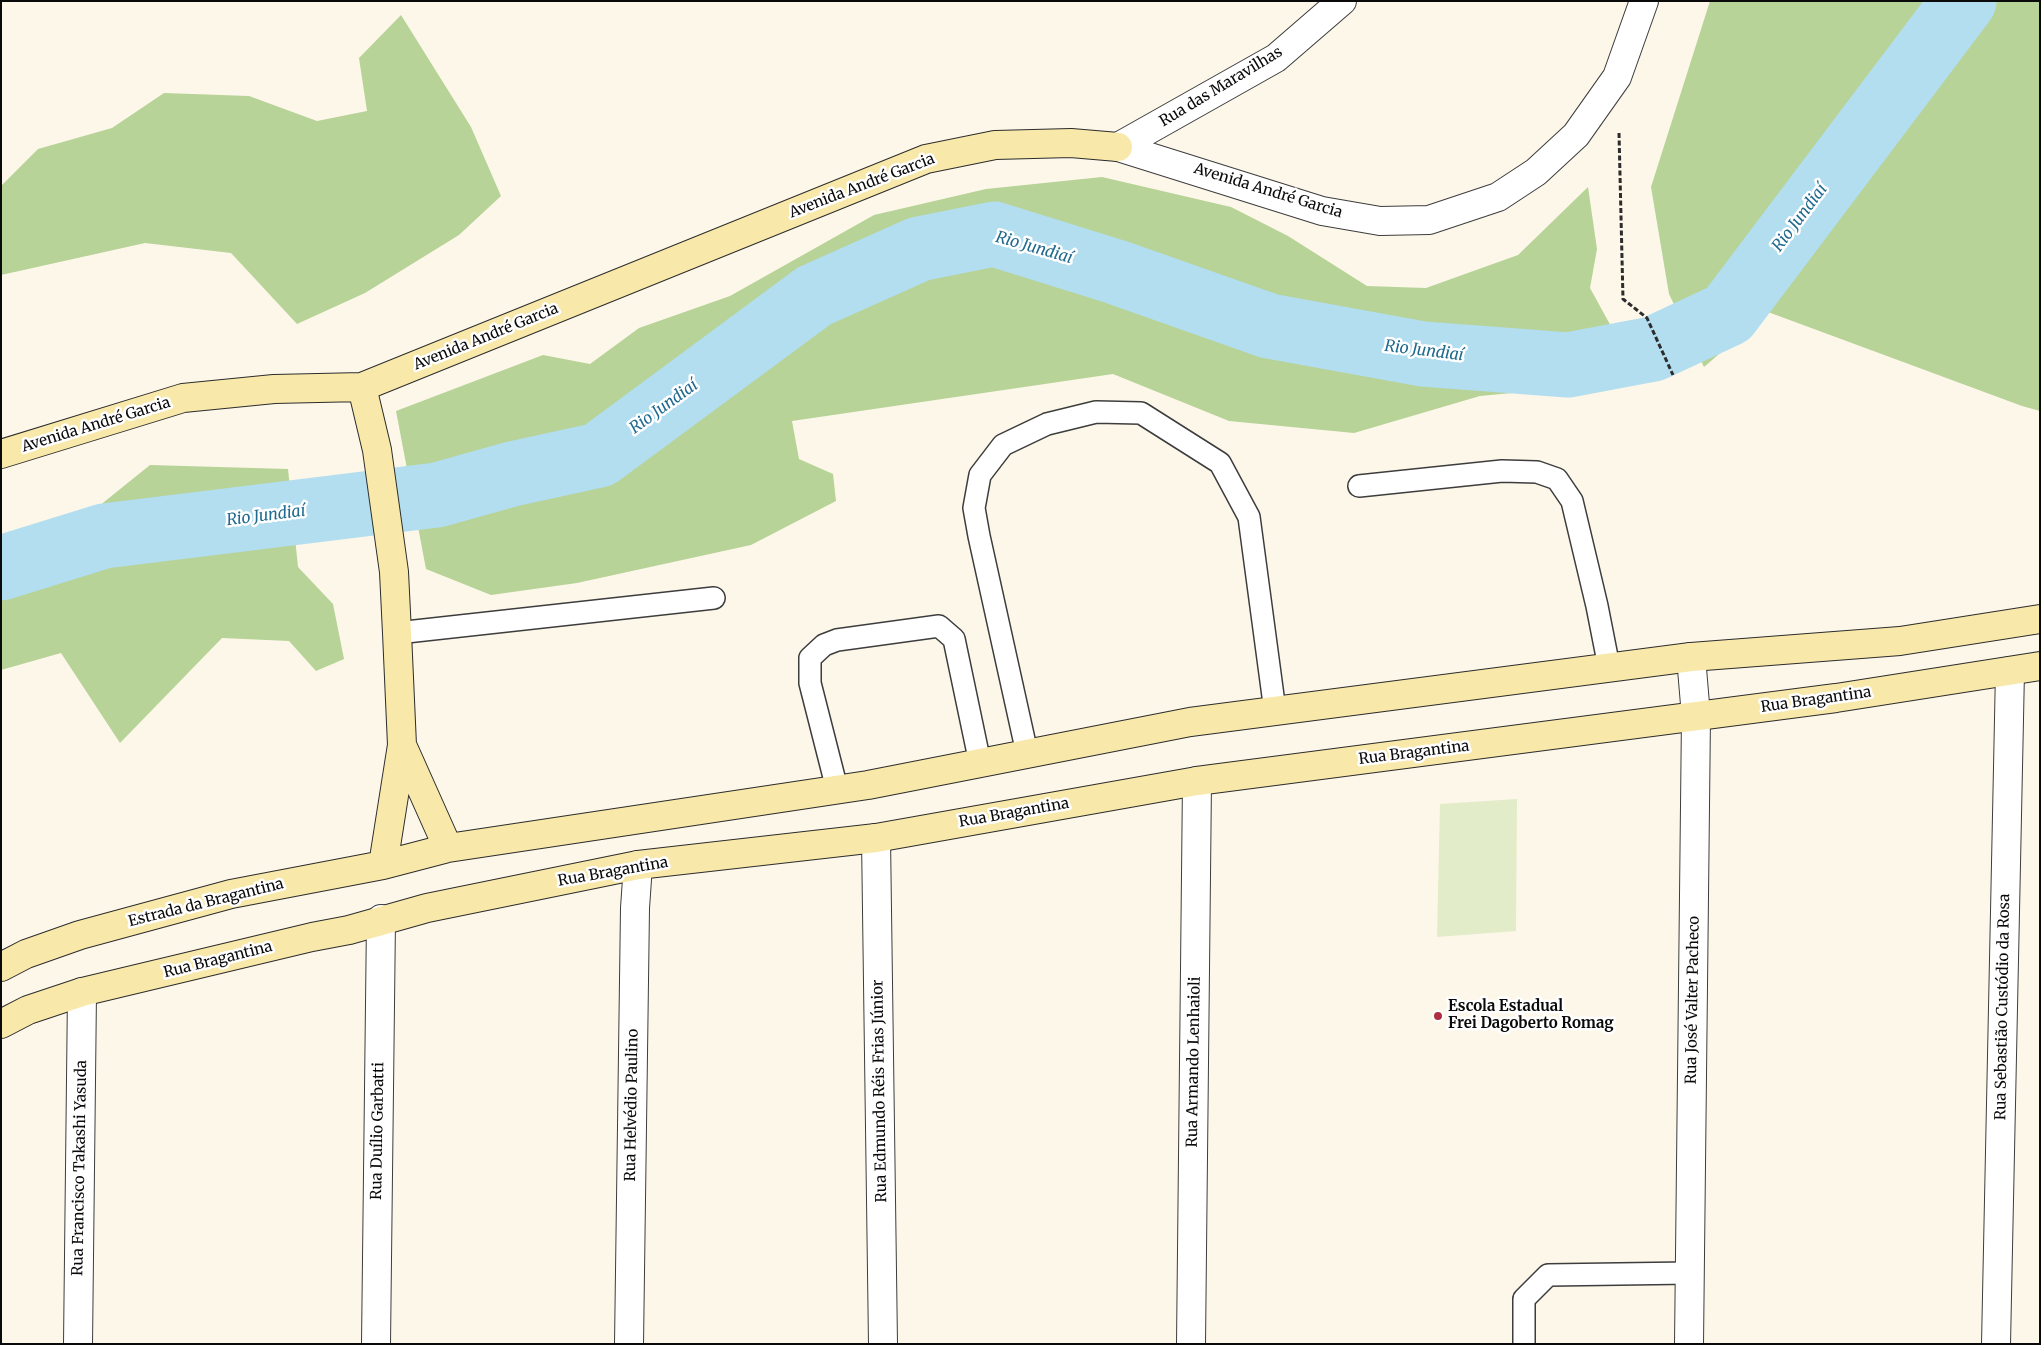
<!DOCTYPE html>
<html>
<head>
<meta charset="utf-8">
<style>
  body { margin:0 }
  #map { position:relative; width:2041px; height:1345px; overflow:hidden; background:#fdf7e9; font-family:Merriweather,serif }
  canvas { display:block }
  .frame { position:absolute; inset:0; border:2px solid #0a0a0a; pointer-events:none }
</style>
</head>
<body>
<div id="map">
<canvas width="2041" height="1345"></canvas>
<div class="frame"></div>
</div>
<script>
const context = document.querySelector('canvas').getContext('2d');
context.lineJoin = 'round';
function fill(path, color) { context.fillStyle = color; context.fill(path, 'evenodd'); }
const toPath = rows => new Path2D(rows.map(r => 'M' + r).join(''));
function stroke(path, color, width, dash) { context.strokeStyle = color; context.lineWidth = width; context.lineCap = dash ? 'butt' : 'round'; context.setLineDash(dash || []); context.stroke(path); }
function label(font, color, halo, rows, align = 'center') {
  context.font = font + ' Merriweather,serif'; context.lineWidth = 5; context.setLineDash([]); context.textBaseline = 'middle'; context.strokeStyle = halo; context.fillStyle = color; for (const [text, x, y, turn = 0] of rows) {
    context.save(); context.translate(x, y); context.rotate((+turn || 0) * Math.PI / 180); context.textAlign = isNaN(turn) ? turn : align; if (halo) context.strokeText(text, 0, 0); context.fillText(text, 0, 0); context.restore();
  }
}
const forest = toPath([
  [1710,1,2040,1,2040,411,2022,406,1768,312,1704,367,1669,294,1651,187],
  [401,15,471,127,501,196,459,235,365,293,297,324,231,253,145,243,1,275,1,186,38,149,112,128,164,93,249,96,317,121,367,111,359,58],
  [1102,177,1231,207,1288,236,1367,286,1426,288,1518,255,1588,187,1597,249,1590,288,1641,381,1480,396,1354,433,1229,421,1113,374,792,421,799,459,833,474,836,501,751,545,577,583,491,595,426,569,396,411,543,355,590,364,639,328,730,296,874,215,986,189],
  [150,465,288,469,298,567,333,604,344,659,316,671,289,641,222,638,120,743,61,653,1,670,1,585]
]);
const pitch = toPath([
  [1517,799,1516,931,1437,937,1440,804]
]);
const river = toPath([
  [1,568,104,536,437,495,512,474,599,455,814,296,919,249,994,234,1116,272,1269,326,1423,354,1568,365,1653,349,1728,314,1964,1]
]);
const path = toPath([
  [1619,133,1623,299,1647,318,1673,375]
]);
const lane = toPath([
  [1359,486,1502,471,1537,472,1557,479,1572,501,1597,606,1609,667],
  [397,633,714,598],
  [1027,753,979,536,974,508,980,475,1003,445,1047,424,1096,412,1141,413,1220,463,1249,517,1275,711],
  [837,789,810,683,810,658,824,645,837,640,939,626,954,639,980,763],
  [1524,1344,1524,1299,1548,1275,1690,1273]
]);
const street = toPath([
  [1118,147,1322,211,1380,221,1429,220,1498,197,1536,172,1576,135,1617,77,1644,1],
  [1118,147,1276,58,1342,1],
  [876,838,883,1344],
  [78,1344,82,992],
  [376,1344,381,919],
  [629,1344,635,908,638,865],
  [1191,1344,1197,781],
  [1689,1344,1696,716,1691,657],
  [1996,1344,2010,671]
]);
const secondary = toPath([
  [362,387,377,450,394,572,397,633,402,745,383,865],
  [1,454,183,398,274,389,362,387,926,159,995,145,1071,143,1118,147],
  [402,745,448,848],
  [1,967,26,954,80,935,231,894,383,865,448,848,868,785,1190,722,1691,657,1900,641,2040,619],
  [1,1024,28,1010,82,992,312,937,349,930,427,908,638,865,876,838,1197,781,1836,698,2040,666]
]);
const markers = [
  [1438,1016,5,"#ad2f41"]
];
const streetNames = [
  ["Rua das Maravilhas",1221,87,-31],
  ["Avenida André Garcia",862,186,-21],
  ["Avenida André Garcia",1268,191,17],
  ["Avenida André Garcia",486,337,-22],
  ["Avenida André Garcia",96,425,-17],
  ["Rua Bragantina",1816,700,-8],
  ["Rua Bragantina",1414,753,-7],
  ["Rua Bragantina",1014,813,-10],
  ["Rua Bragantina",613,872,-10],
  ["Estrada da Bragantina",206,903,-14],
  ["Rua Bragantina",218,960,-14],
  ["Rua José Valter Pacheco",1693,1000,-89],
  ["Rua Sebastião Custódio da Rosa",2003,1007,-89],
  ["Rua Armando Lenhaioli",1194,1062,-89],
  ["Rua Edmundo Réis Frias Júnior",880,1091,-91],
  ["Rua Helvédio Paulino",632,1105,-89],
  ["Rua Duílio Garbatti",378,1131,-89],
  ["Rua Francisco Takashi Yasuda",80,1168,-89]
];
const poiNames = [
  ["Escola Estadual",1448,1007],
  ["Frei Dagoberto Romag",1448,1024]
];
const waterNames = [
  ["Rio Jundiaí",1800,218,-53],
  ["Rio Jundiaí",1034,248,16],
  ["Rio Jundiaí",1424,351,7],
  ["Rio Jundiaí",664,407,-36],
  ["Rio Jundiaí",266,516,-7]
];
fill(forest, '#b7d397');
fill(pitch, '#e2ecc8');
stroke(river, '#b2def0', 65);
stroke(lane, '#3d3d3d', 24);
stroke(street, '#3d3d3d', 30);
stroke(secondary, '#2c2c2c', 30);
stroke(path, '#2c2c2c', 3, [5, 2.5]);
stroke(lane, '#fff', 21);
stroke(street, '#fff', 28);
stroke(secondary, '#f8e8a9', 28);
for (const [x, y, r, color] of markers) { const dot = new Path2D(); dot.arc(x, y, r, 0, 2 * Math.PI); context.fillStyle = color; context.fill(dot); stroke(dot, '#fff', 2); }
label('15px', '#0a0a0a', '#fff', streetNames);
label('bold 15px', '#0a0a0a', '#fff', poiNames, 'left');
label('italic 16px', '#20698f', '#fff', waterNames);
</script>
</body>
</html>
